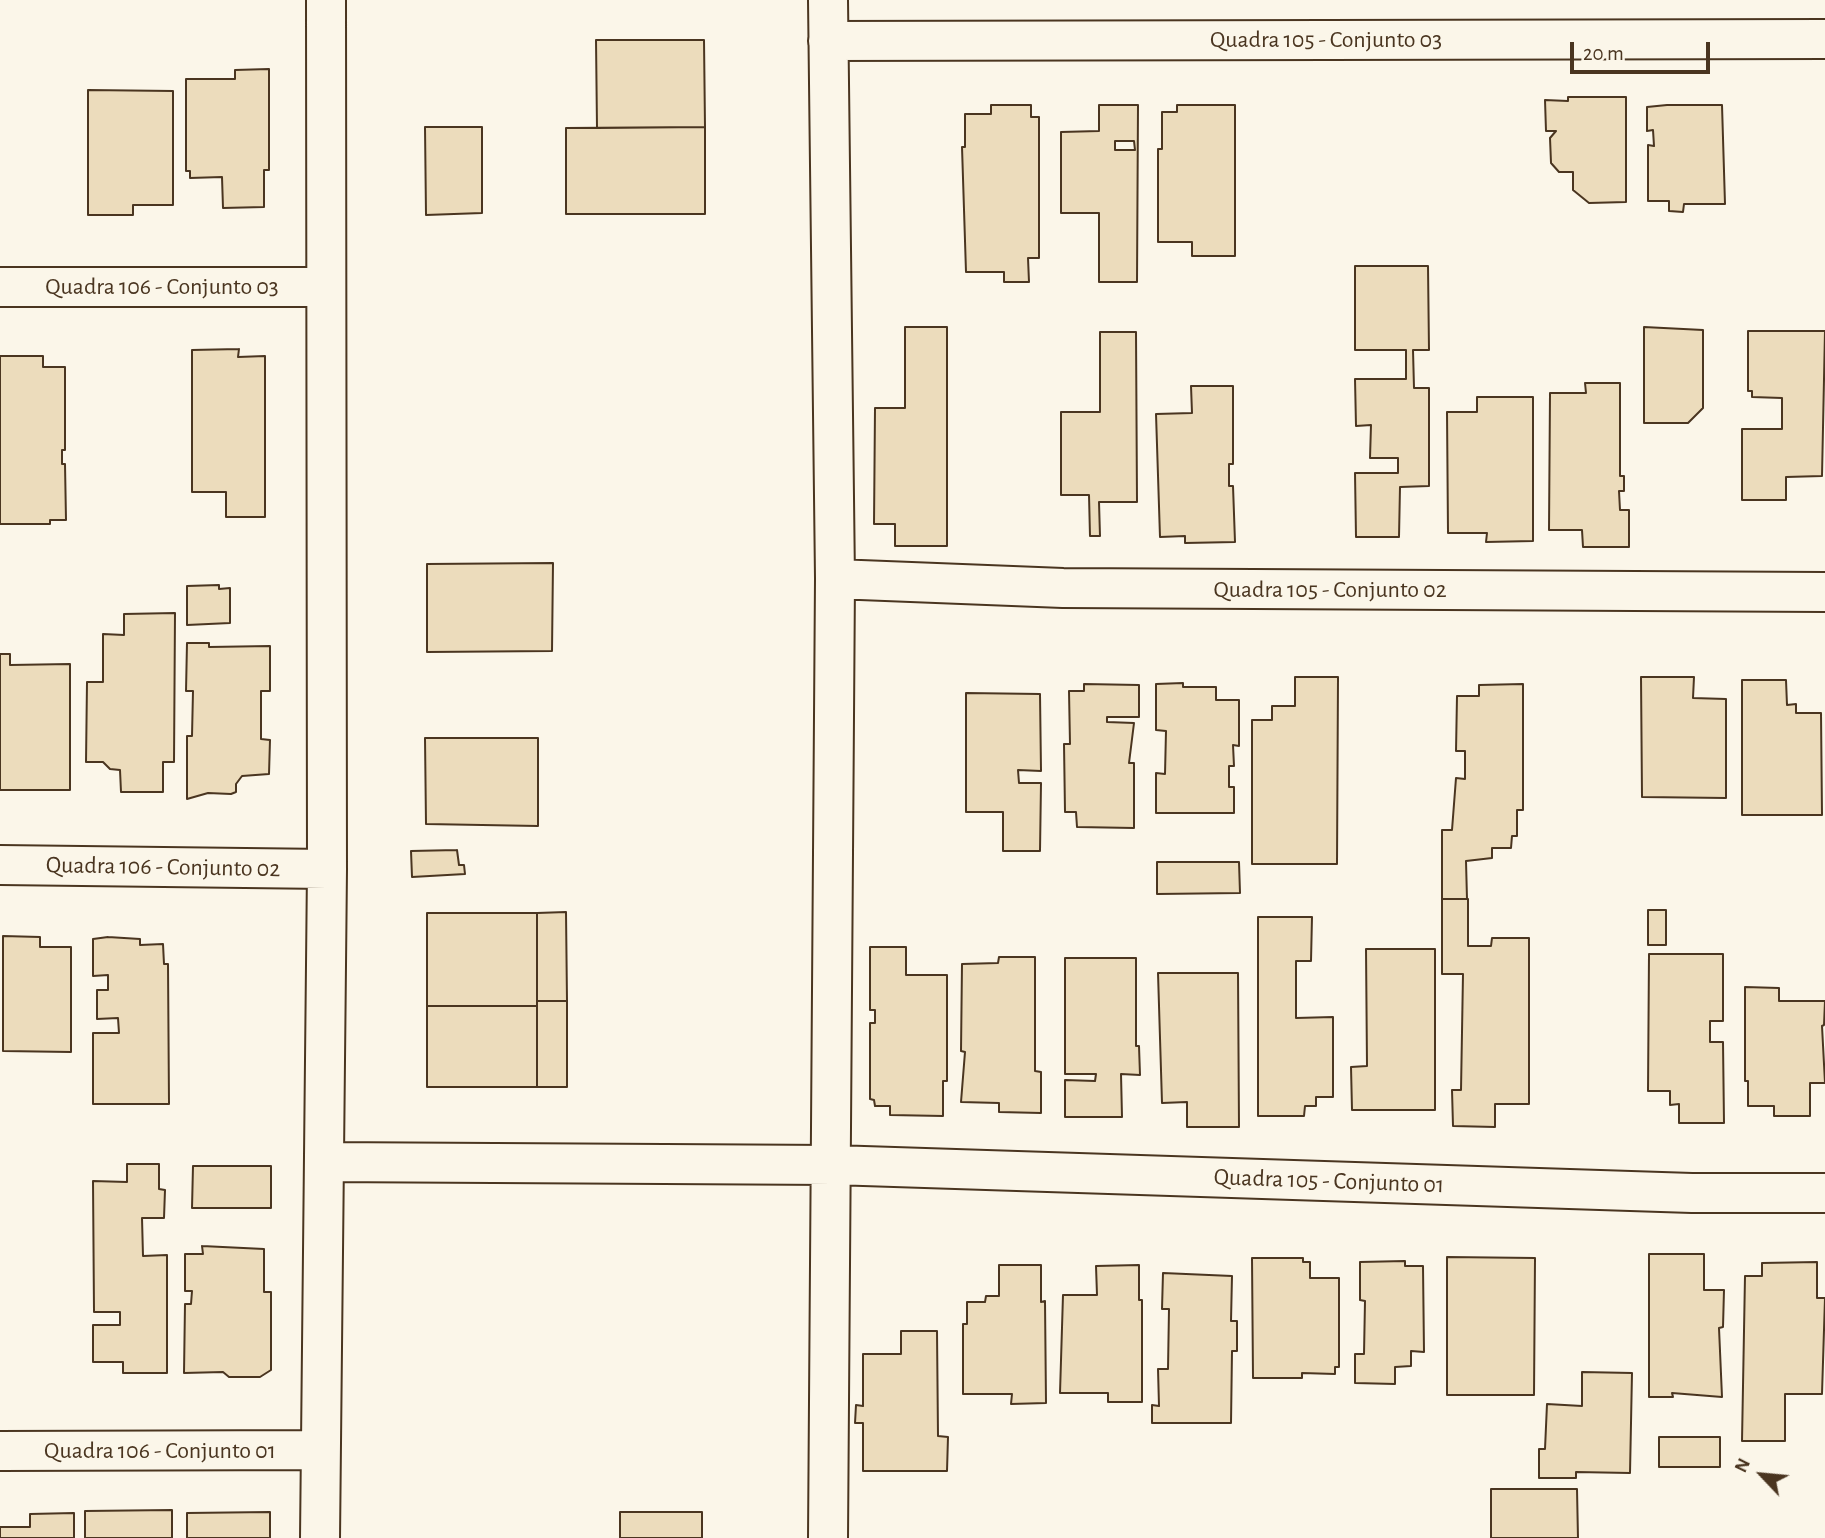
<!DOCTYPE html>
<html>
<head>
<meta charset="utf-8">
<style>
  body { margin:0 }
  #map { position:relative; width:1825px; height:1538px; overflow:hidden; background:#fbf6e9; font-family:"Alegreya Sans",sans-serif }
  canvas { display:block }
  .north { position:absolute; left:1727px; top:1440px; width:70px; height:70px; -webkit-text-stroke:5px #fbf6e9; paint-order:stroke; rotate:296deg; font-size:19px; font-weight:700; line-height:28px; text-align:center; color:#4a3520 }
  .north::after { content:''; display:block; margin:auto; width:24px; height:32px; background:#4a3520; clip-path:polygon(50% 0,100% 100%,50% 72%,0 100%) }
  .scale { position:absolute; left:1570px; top:42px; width:140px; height:32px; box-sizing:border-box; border:4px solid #4a3520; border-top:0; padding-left:9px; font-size:21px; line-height:24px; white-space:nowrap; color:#4a3520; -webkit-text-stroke:5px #fbf6e9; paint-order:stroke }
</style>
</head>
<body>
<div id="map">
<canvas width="1825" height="1538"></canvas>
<div class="north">N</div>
<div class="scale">20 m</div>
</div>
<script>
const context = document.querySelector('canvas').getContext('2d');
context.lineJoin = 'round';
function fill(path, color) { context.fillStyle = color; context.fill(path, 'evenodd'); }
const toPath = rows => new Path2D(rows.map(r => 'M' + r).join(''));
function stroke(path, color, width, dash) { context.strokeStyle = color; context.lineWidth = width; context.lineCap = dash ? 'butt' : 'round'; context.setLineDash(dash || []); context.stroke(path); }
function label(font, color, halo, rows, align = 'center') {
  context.font = font + ' "Alegreya Sans",sans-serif'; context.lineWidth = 5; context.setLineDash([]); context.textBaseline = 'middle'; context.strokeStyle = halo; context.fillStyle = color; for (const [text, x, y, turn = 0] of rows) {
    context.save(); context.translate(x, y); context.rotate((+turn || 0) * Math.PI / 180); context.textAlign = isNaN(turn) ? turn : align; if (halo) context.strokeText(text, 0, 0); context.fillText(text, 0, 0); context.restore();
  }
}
const building = toPath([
  [596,40,704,40,705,127,597,128,596,40],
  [269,69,269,170,264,170,264,207,223,208,222,177,190,178,190,171,186,171,186,79,235,79,235,70,269,69],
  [88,90,173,91,173,205,133,205,133,215,88,215,88,90],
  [1568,97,1626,97,1626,202,1589,203,1573,190,1573,172,1559,172,1551,163,1550,138,1556,131,1546,131,1545,100,1568,101,1568,97],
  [991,105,1031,105,1031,117,1039,117,1039,258,1028,258,1029,282,1004,282,1004,272,966,272,962,147,965,147,965,114,991,114,991,105],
  [1099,105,1138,105,1137,282,1099,282,1099,213,1061,213,1061,132,1099,131,1099,105],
  [1115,141,1134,141,1135,150,1115,150,1115,141],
  [1177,105,1235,105,1235,256,1192,256,1192,242,1158,242,1158,149,1162,149,1162,112,1177,112,1177,105],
  [1667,105,1722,105,1725,204,1684,204,1683,212,1669,211,1669,201,1648,201,1648,145,1654,146,1653,130,1647,131,1647,107,1667,105],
  [425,127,482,127,482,213,426,215,425,127],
  [705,127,705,214,566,214,566,128,705,127],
  [1355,266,1428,266,1429,350,1413,350,1414,388,1429,388,1429,486,1400,487,1399,537,1356,537,1355,473,1398,473,1398,458,1370,458,1371,425,1356,426,1355,379,1406,379,1406,350,1355,350,1355,266],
  [905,327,947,327,947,546,895,546,895,524,874,524,875,408,905,408,905,327],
  [1644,327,1703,330,1703,408,1688,423,1644,423,1644,327],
  [1748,331,1825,331,1822,476,1786,477,1786,500,1742,500,1742,429,1782,429,1782,398,1752,397,1752,391,1748,391,1748,331],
  [1100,332,1136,332,1137,502,1099,502,1100,536,1090,536,1089,495,1061,495,1061,412,1100,412,1100,332],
  [239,349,238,357,265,356,265,517,226,517,226,492,192,492,192,350,239,349],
  [0,356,43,356,43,367,65,367,65,450,62,450,62,464,65,464,66,520,50,520,50,524,0,524,0,356],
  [1585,383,1620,383,1620,476,1624,476,1624,491,1619,491,1620,510,1629,510,1629,547,1583,547,1582,530,1549,530,1550,393,1586,393,1585,383],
  [1191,386,1233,386,1233,464,1229,464,1229,486,1233,486,1235,542,1185,543,1185,536,1160,537,1156,414,1192,413,1191,386],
  [1477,397,1533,397,1533,541,1486,542,1487,533,1448,533,1447,412,1477,412,1477,397],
  [553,563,552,651,427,652,427,564,553,563],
  [219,585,219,589,230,588,230,623,187,625,187,586,219,585],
  [175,613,174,762,163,762,163,792,121,792,120,770,110,769,103,762,86,762,87,682,103,682,103,634,124,635,124,614,175,613],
  [187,643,209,643,209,647,270,646,270,691,261,691,261,739,270,740,269,774,242,776,236,784,236,792,231,794,208,793,187,799,187,736,192,736,193,691,186,691,187,643],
  [0,654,10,654,10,665,70,664,70,790,0,790,0,654],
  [1295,677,1338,677,1337,864,1252,864,1252,720,1272,720,1272,706,1295,706,1295,677],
  [1641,677,1694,677,1693,698,1726,699,1726,798,1642,797,1641,677],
  [1742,680,1786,680,1787,705,1796,704,1796,713,1821,713,1822,815,1742,815,1742,680],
  [1183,683,1183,687,1216,687,1216,700,1239,700,1239,746,1233,745,1234,766,1229,766,1229,787,1234,787,1234,813,1156,813,1156,773,1165,774,1166,731,1156,730,1156,684,1183,683],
  [1084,684,1139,685,1139,717,1107,717,1107,722,1134,723,1129,763,1134,763,1134,828,1077,827,1076,812,1065,812,1064,744,1070,744,1069,691,1084,691,1084,684],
  [1523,684,1523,810,1517,810,1517,836,1512,836,1511,848,1492,848,1492,858,1466,861,1467,899,1442,899,1442,830,1452,830,1456,778,1465,779,1465,751,1456,751,1457,696,1479,696,1479,685,1523,684],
  [966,693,1040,694,1041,771,1018,770,1019,783,1041,783,1040,851,1003,851,1003,812,966,812,966,693],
  [425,738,538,738,538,826,426,824,425,738],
  [457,850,459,865,464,865,465,874,412,877,411,851,457,850],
  [1157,862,1239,862,1240,893,1157,894,1157,862],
  [1442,899,1468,899,1468,946,1491,946,1492,938,1529,938,1529,1104,1495,1104,1495,1127,1453,1126,1452,1090,1461,1090,1463,974,1442,974,1442,899],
  [1648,910,1666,910,1666,945,1648,945,1648,910],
  [566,912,567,1001,537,1001,537,913,566,912],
  [427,913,537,913,537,1006,427,1006,427,913],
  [1258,917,1312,917,1311,961,1296,961,1296,1018,1333,1017,1333,1097,1316,1097,1316,1106,1305,1106,1304,1116,1258,1116,1258,917],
  [3,936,40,937,40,947,71,947,71,1052,3,1051,3,936],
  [108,937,140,939,140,945,163,944,164,964,168,964,169,1104,93,1104,93,1033,119,1033,118,1018,97,1019,97,990,108,990,108,975,93,976,93,939,108,937],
  [870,947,906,947,906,975,947,975,947,1081,943,1081,943,1116,890,1115,890,1106,875,1106,874,1100,870,1099,870,1023,875,1023,875,1010,870,1010,870,947],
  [1366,949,1435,949,1435,1110,1352,1110,1351,1067,1367,1066,1366,949],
  [1649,954,1723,954,1723,1021,1710,1021,1710,1042,1723,1042,1724,1123,1679,1123,1679,1104,1670,1105,1670,1091,1648,1091,1649,954],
  [999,957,1035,957,1035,1071,1041,1072,1041,1113,999,1112,999,1103,961,1102,965,1052,961,1051,962,964,998,963,999,957],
  [1065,958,1136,958,1136,1046,1139,1046,1140,1075,1121,1074,1122,1117,1065,1117,1065,1080,1095,1081,1096,1074,1065,1074,1065,958],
  [1158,973,1238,973,1239,1127,1187,1127,1187,1102,1162,1103,1158,973],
  [1745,987,1779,988,1779,1001,1825,1001,1824,1025,1822,1026,1825,1083,1810,1083,1810,1116,1774,1116,1774,1106,1748,1106,1748,1081,1745,1081,1745,987],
  [537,1001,567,1001,567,1087,537,1087,537,1001],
  [427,1006,537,1006,537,1087,427,1087,427,1006],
  [127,1164,159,1164,159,1189,165,1190,164,1218,142,1218,143,1256,167,1255,167,1373,123,1373,123,1362,93,1362,93,1325,120,1325,120,1312,94,1312,93,1181,127,1182,127,1164],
  [193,1166,271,1166,271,1208,192,1208,193,1166],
  [202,1246,264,1249,264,1292,271,1292,271,1370,260,1377,229,1377,223,1372,184,1373,185,1304,191,1304,192,1291,185,1291,185,1254,203,1254,202,1246],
  [1649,1254,1704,1254,1704,1290,1724,1290,1723,1327,1719,1328,1722,1397,1672,1393,1673,1397,1649,1397,1649,1254],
  [1447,1257,1535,1258,1534,1395,1447,1395,1447,1257],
  [1252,1258,1303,1258,1303,1262,1310,1262,1310,1278,1339,1278,1339,1367,1335,1367,1335,1374,1302,1373,1302,1378,1253,1378,1252,1258],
  [1405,1261,1405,1266,1423,1266,1424,1352,1411,1351,1411,1366,1395,1367,1395,1384,1355,1383,1355,1354,1364,1354,1365,1301,1360,1300,1360,1262,1405,1261],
  [1817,1262,1817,1298,1825,1298,1822,1394,1785,1394,1785,1441,1742,1441,1745,1276,1762,1276,1762,1263,1817,1262],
  [999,1265,1041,1265,1041,1302,1045,1301,1046,1403,1011,1404,1012,1394,963,1394,963,1324,967,1324,967,1302,985,1302,986,1296,999,1296,999,1265],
  [1139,1265,1139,1300,1142,1300,1142,1402,1108,1402,1108,1393,1060,1393,1063,1295,1097,1295,1096,1266,1139,1265],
  [1163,1273,1232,1276,1231,1321,1237,1321,1237,1351,1232,1351,1231,1423,1152,1423,1152,1405,1159,1406,1158,1369,1168,1369,1169,1309,1162,1309,1163,1273],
  [901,1331,937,1331,938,1436,948,1437,947,1471,863,1471,863,1423,855,1423,856,1405,863,1406,863,1354,901,1354,901,1331],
  [1582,1372,1632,1373,1630,1473,1576,1472,1576,1478,1539,1478,1539,1449,1545,1449,1547,1404,1582,1406,1582,1372],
  [1659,1437,1720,1437,1720,1467,1659,1467,1659,1437],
  [1491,1489,1577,1489,1578,1538,1491,1538,1491,1489],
  [172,1510,172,1538,85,1538,85,1511,172,1510],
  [270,1512,270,1538,187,1538,187,1513,270,1512],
  [620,1512,702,1512,702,1538,620,1538,620,1512],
  [74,1513,74,1538,0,1538,0,1527,30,1527,30,1514,74,1513]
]);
const minor = toPath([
  [828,41,1825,39],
  [0,287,325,287],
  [835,579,1063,588,1825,592],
  [0,865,327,869],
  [325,1162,833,1165,1692,1193,1825,1193],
  [0,1451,320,1450],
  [320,1538,327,869,326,0],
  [828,1538,835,579,828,0]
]);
const streetNames = [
  ["Quadra 105 - Conjunto 03",1326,40],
  ["Quadra 106 - Conjunto 03",162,287],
  ["Quadra 105 - Conjunto 02",1330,590],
  ["Quadra 106 - Conjunto 02",163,867,1],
  ["Quadra 105 - Conjunto 01",1329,1181,2],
  ["Quadra 106 - Conjunto 01",160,1451]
];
fill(building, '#ecdcbc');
stroke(building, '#4a3520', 2);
stroke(minor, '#4a3520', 42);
stroke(minor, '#fbf6e9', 38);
label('24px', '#4a3520', '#fbf6e9', streetNames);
</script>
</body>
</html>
